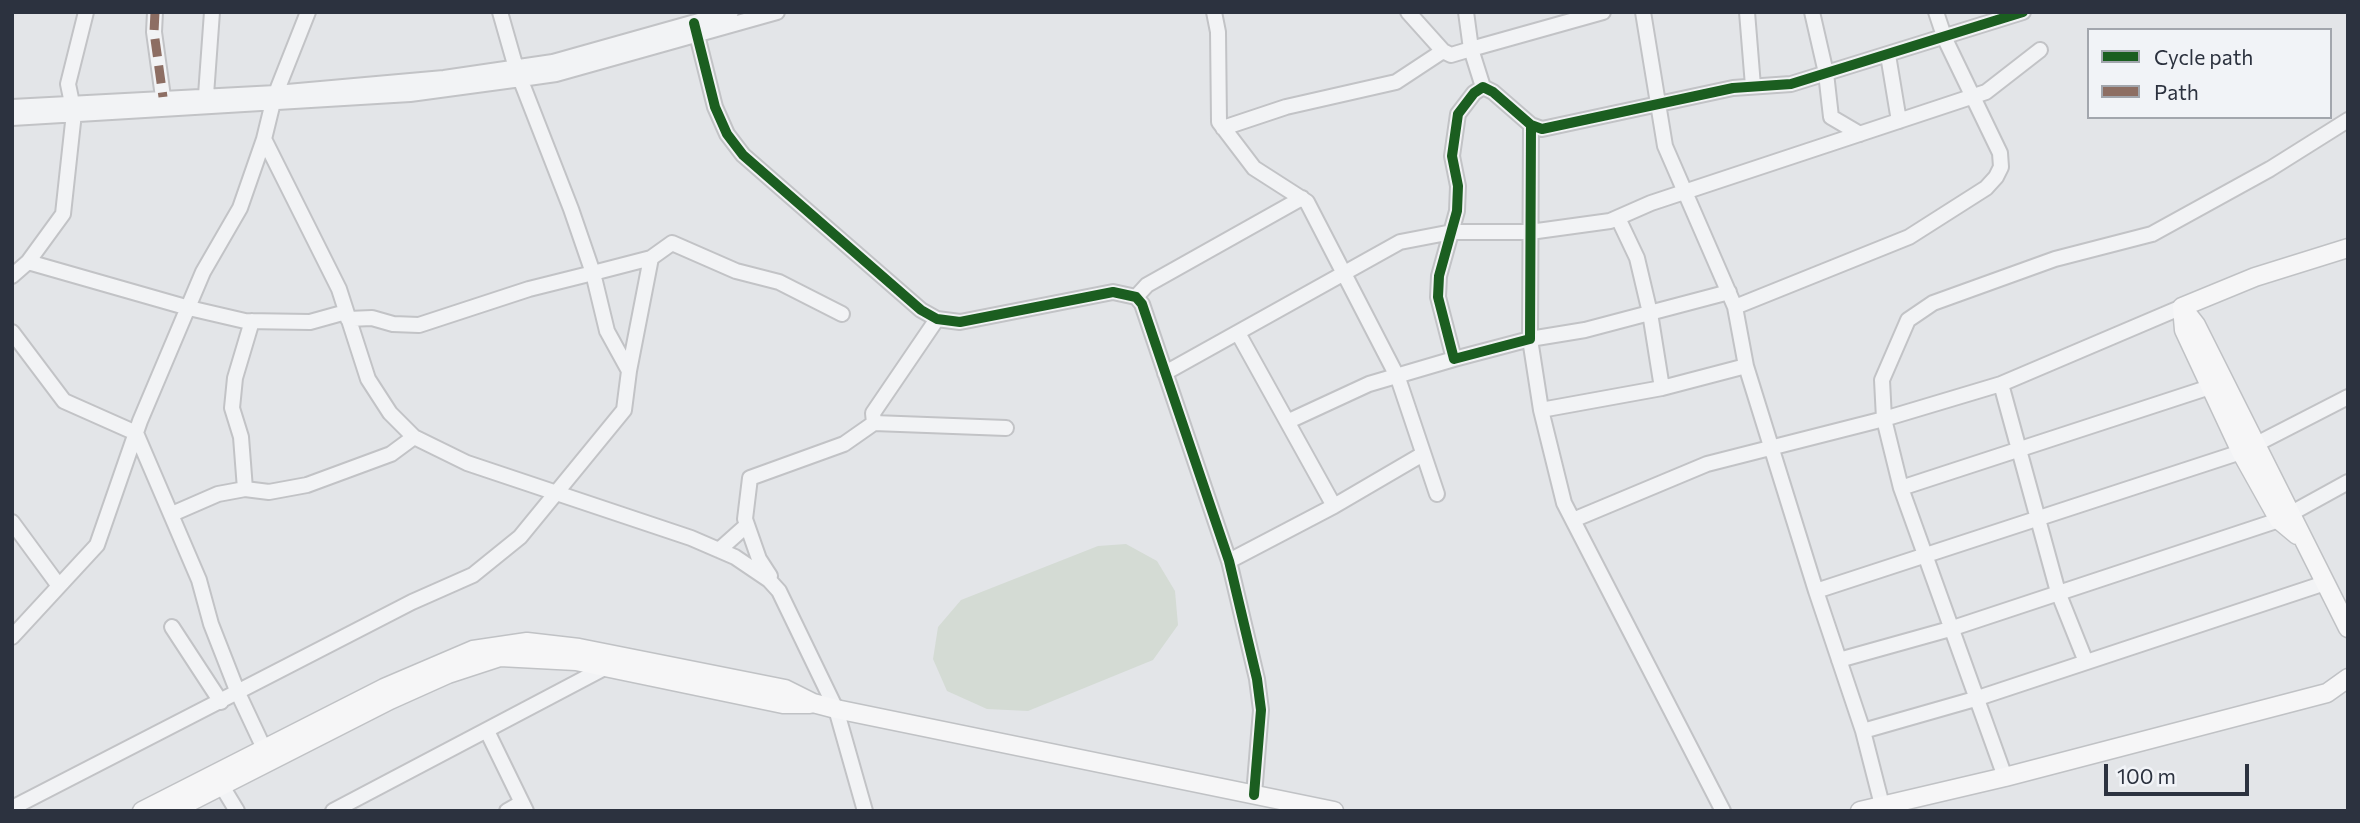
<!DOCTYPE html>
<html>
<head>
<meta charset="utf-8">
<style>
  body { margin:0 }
  #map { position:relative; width:2360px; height:823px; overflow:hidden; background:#e3e5e8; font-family:Commissioner,sans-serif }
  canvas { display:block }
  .frame { position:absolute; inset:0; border:14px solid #2c323f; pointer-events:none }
  .legend { position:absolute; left:2087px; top:28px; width:245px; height:91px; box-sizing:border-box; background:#f1f3f7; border:2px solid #a2a6ad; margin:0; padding:9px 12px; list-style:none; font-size:21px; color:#2c323f }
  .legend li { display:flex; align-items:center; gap:14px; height:35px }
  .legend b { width:35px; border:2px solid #a2a6ad }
  .scale { position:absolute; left:2104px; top:764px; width:145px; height:32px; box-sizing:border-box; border:4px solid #2c323f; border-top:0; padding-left:9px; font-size:21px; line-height:24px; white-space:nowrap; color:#2c323f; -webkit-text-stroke:5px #f1f3f7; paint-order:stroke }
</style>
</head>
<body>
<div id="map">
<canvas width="2360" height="823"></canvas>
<div class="frame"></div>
<ul class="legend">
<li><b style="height:9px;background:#1b5e20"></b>Cycle path</li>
<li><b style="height:9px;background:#8d6e63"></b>Path</li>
</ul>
<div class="scale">100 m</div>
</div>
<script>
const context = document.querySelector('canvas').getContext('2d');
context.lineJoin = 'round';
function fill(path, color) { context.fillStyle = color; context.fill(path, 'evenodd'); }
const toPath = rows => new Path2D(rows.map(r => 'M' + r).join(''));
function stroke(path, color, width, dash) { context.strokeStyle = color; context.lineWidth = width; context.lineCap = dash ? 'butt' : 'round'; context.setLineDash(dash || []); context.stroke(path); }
const green = toPath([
  [1126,544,1157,561,1175,591,1178,625,1153,660,1028,711,987,709,947,691,933,659,938,627,961,600,1098,546]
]);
const minor = toPath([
  [86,12,68,84,74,113,63,214,28,262,189,308,245,321,310,322,346,312],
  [155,12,154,32,163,97],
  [308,12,274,98,264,139,339,289,368,379,390,413,414,437,467,463,691,538,735,557,769,580,779,591,836,709,865,811],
  [1214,12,1218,32,1219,122,1254,168,1307,202,1398,378,1437,494],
  [1408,12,1443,51,1451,55,1471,49,1466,12],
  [1643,12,1665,146,1735,307,1746,366,1816,591,1863,731,1882,805],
  [1747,12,1753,86],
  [1812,12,1826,73,1831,117,1860,134],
  [694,23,715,107,727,134,743,155,921,310,937,319,960,322,1113,292,1136,297,1142,304,1229,561,1257,679,1261,710,1254,795],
  [1888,55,1899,121],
  [1483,87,1471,49,1603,12],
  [206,95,212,12],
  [12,107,276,93,444,78,553,62,731,12],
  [12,118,410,94,521,79,556,74,777,12],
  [1531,125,1530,339,1454,359,1438,297,1439,276,1457,211,1458,186,1452,156,1458,114,1474,93,1483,87,1493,92,1531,125,1542,129,1733,88,1791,84,2023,12],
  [1223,128,1286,107,1396,82,1443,51],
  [1618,218,1637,258,1650,313,1662,388],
  [651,258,672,243,736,271,779,282,842,314],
  [12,276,28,262],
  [1136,297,1147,285,1302,198],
  [1735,307,1909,237,1986,188,1996,177,2001,167,2000,153,1945,39,1936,12],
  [2182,307,2001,384,1884,419,1882,380,1908,320,1933,303,2055,259,2152,234,2270,169,2348,120],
  [348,319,372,318,393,324,419,325,529,289,593,273,571,209,516,68,500,12],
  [12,332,64,401,136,433,199,580,211,624,238,693,268,757],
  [1238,333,1334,506],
  [1165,373,1400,242,1452,232,1530,232,1610,221,1651,203,1986,92,2040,50],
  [2001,384,2058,592,2086,662],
  [1541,410,1662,388,1746,366],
  [1289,421,1369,384,1454,359],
  [874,423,873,413,937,319],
  [1901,488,2210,387],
  [245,489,269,492,307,485,391,454,414,437],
  [172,514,218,494,245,489,241,437,232,408,235,378,252,321],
  [1573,520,1707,464,1884,419,1901,488,2005,777],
  [12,522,59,586],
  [719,550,747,525],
  [1229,561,1334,506,1423,454],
  [770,576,759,559,745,519,750,478,844,444,874,423,1006,428],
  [1816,591,2241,452,2348,397],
  [172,627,221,702],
  [12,637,97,545,140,421,203,272,240,208,264,139],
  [1839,660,1950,629,2279,520,2348,482],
  [487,731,526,811],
  [1863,731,1975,699,2325,583],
  [217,778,237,811],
  [12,808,412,602,473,575,520,537,624,410,629,371,607,331,593,273,651,258,629,371],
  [333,811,610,665],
  [507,811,521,803],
  [1723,811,1564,503,1541,410,1530,339,1585,330,1729,292]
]);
const major = toPath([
  [2182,307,2196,325,2348,628],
  [2182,307,2184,330,2241,452,2279,520,2297,535],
  [2182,307,2255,277,2348,248],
  [142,811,384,688,473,650,527,642,579,648,785,689,813,703,836,709,1334,811],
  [172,811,390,700,448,674,500,657,576,661,783,704,810,704],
  [1860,811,2005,777,2327,693,2348,678]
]);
const quiet = toPath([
  [155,12,154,32,163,97]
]);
const cycleway = toPath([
  [694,23,715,107,727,134,743,155,921,310,937,319,960,322,1113,292,1136,297,1142,304,1229,561,1257,679,1261,710,1254,795],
  [1531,125,1530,339,1454,359,1438,297,1439,276,1457,211,1458,186,1452,156,1458,114,1474,93,1483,87,1493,92,1531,125,1542,129,1733,88,1791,84,2023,12]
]);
fill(green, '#d4dbd4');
stroke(minor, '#c2c3c6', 18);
stroke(major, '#c0c2c5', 21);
stroke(minor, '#f2f3f5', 14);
stroke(major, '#f6f6f7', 18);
stroke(quiet, '#8d6e63', 9, [18, 9]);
stroke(cycleway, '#1b5e20', 10);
</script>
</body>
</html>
